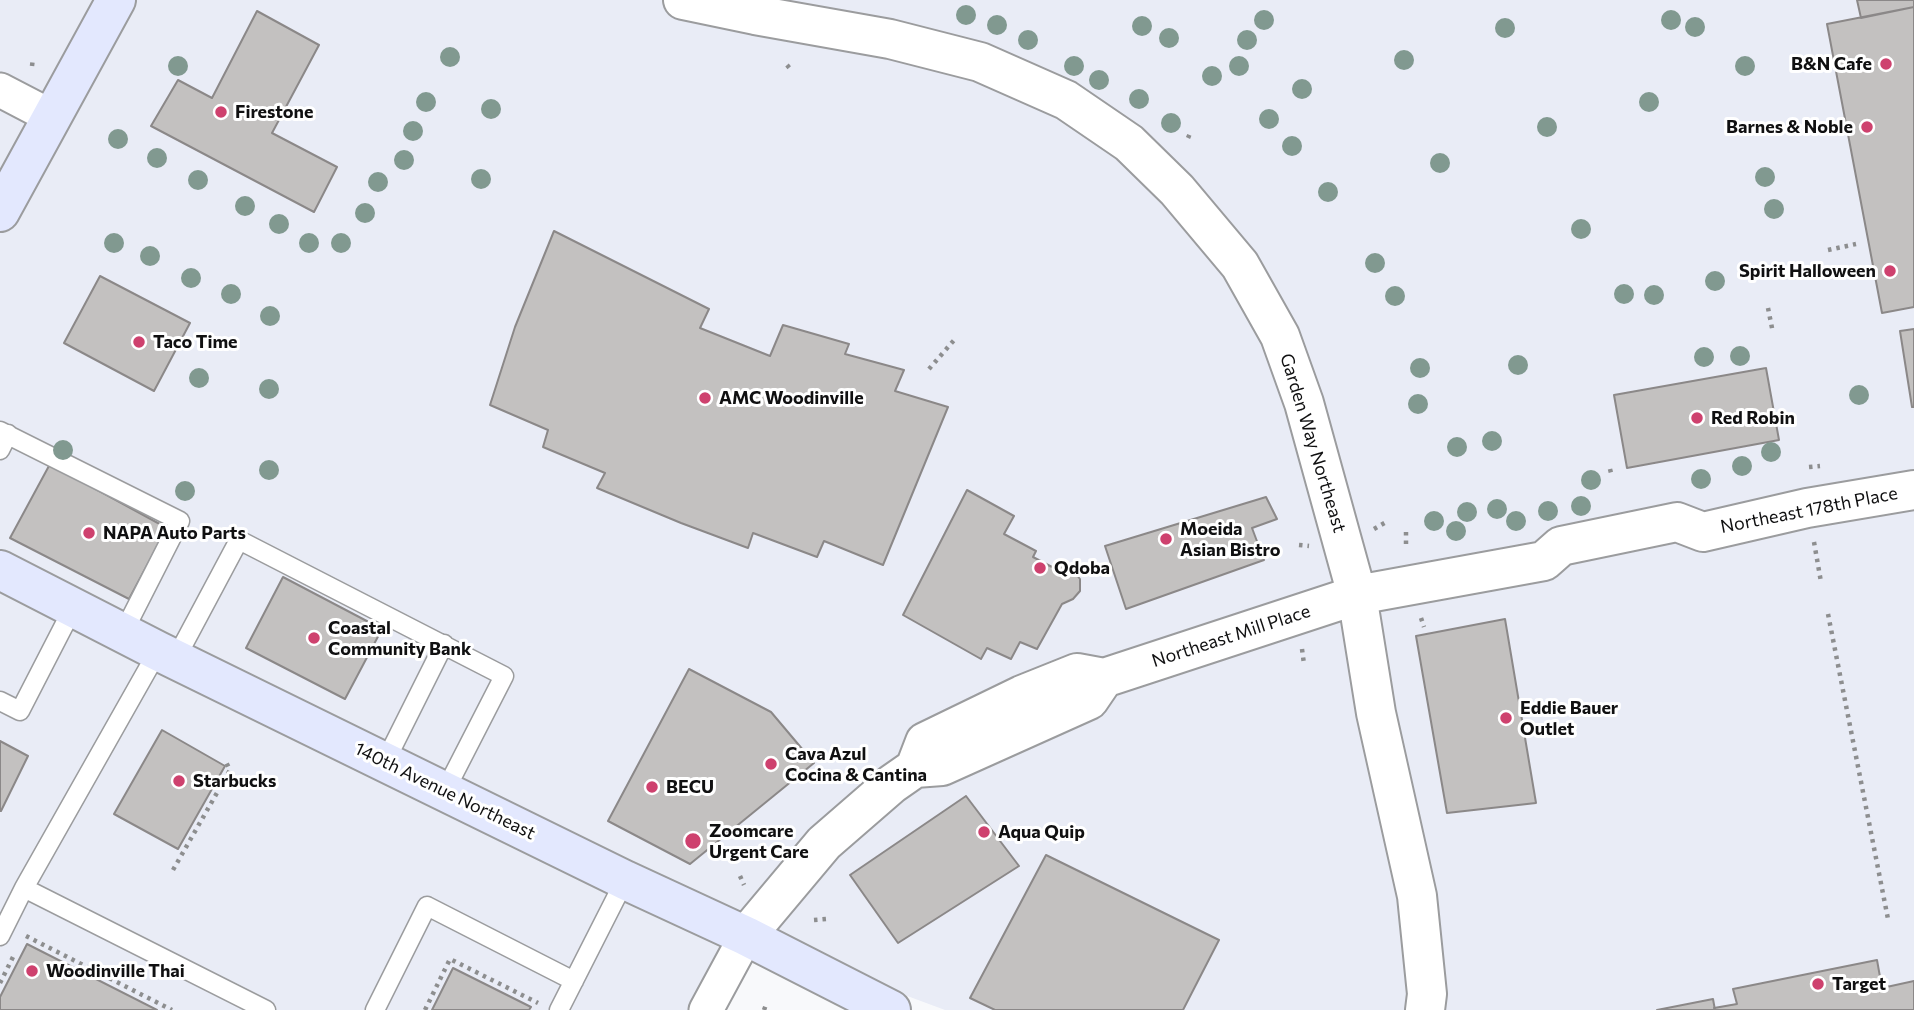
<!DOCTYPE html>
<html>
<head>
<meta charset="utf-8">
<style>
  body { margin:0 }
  canvas { display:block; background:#f8f9fb }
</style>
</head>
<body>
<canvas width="1914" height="1010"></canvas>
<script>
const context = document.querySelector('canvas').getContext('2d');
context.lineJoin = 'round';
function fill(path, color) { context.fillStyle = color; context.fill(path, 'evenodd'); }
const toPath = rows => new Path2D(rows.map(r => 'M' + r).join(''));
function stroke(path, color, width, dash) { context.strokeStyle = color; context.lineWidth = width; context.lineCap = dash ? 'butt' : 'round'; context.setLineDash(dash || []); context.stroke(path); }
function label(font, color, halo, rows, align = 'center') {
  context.font = font + ' Commissioner,sans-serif'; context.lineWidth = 6; context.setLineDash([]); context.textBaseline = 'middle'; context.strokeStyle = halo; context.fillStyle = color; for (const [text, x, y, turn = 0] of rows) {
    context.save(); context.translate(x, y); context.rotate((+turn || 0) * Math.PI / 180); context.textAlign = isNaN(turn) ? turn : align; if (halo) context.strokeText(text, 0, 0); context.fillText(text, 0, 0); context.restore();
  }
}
const built = toPath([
  [0,0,1914,0,1914,1010,945,1010,746,936,706,1010,0,1010]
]);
const building = toPath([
  [1857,0,1914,0,1914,7,1861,18,1857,0],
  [1914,7,1914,307,1882,313,1827,24,1914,7],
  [257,11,319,45,272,133,337,167,314,212,151,126,178,80,212,98,257,11],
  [554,231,709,309,700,328,770,356,783,325,849,344,845,354,904,370,895,391,948,407,883,565,824,541,817,557,753,533,748,548,681,523,597,488,605,473,543,447,548,430,490,405,515,327,554,231],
  [100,276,190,323,154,391,64,343,100,276],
  [1914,329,1914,407,1912,407,1900,331,1914,329],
  [1766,368,1779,440,1627,468,1614,395,1766,368],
  [50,464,167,528,129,599,10,538,50,464],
  [967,490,1014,516,1004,534,1036,551,1033,557,1052,567,1063,565,1072,569,1080,579,1080,591,1073,599,1062,604,1037,649,1020,642,1011,659,987,648,981,659,903,615,967,490],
  [1266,497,1277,519,1252,528,1264,560,1126,609,1105,546,1266,497],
  [283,577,382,629,345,699,246,648,283,577],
  [1505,619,1536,803,1447,813,1416,636,1505,619],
  [689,669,771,712,814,763,690,864,608,821,689,669],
  [162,730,225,766,178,849,114,814,162,730],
  [0,741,28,756,1,811,0,811,0,741],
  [966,796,1019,866,898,943,850,875,966,796],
  [1046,855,1219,940,1183,1010,995,1010,970,998,1046,855],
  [27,944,157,1010,0,1010,0,997,27,944],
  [1877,960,1882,988,1914,981,1914,1010,1715,1010,1714,1008,1737,1004,1733,989,1877,960],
  [453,968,531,1007,529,1010,432,1010,453,968],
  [1713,999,1715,1010,1657,1010,1713,999]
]);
const path = toPath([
  [787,65,792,71],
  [32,66,33,58],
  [1188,138,1191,131],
  [1828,250,1856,244],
  [1768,308,1773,333],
  [929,369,955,339],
  [1809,467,1820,466],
  [1610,469,1612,477],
  [1374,529,1388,521],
  [1406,532,1406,545],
  [1814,542,1821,582],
  [1299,545,1309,546],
  [1828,614,1888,919],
  [1421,618,1424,627],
  [1302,649,1304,664],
  [173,870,230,770,225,760],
  [740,876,744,885],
  [814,920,826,919],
  [26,936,172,1010],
  [0,983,13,957],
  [425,1010,450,959,538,1003],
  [764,1010,767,1002]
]);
const service = toPath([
  [0,431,180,521,123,633],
  [0,450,8,434],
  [175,660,239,540,504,676,445,791],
  [0,701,20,711,73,608],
  [385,762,444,644],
  [24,888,266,1010],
  [0,936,24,888,158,651],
  [375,1010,427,906,574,981],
  [559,1010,625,880]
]);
const minor = toPath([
  [0,90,52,117],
  [706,1010,746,936]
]);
const tertiary = toPath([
  [683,0,755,15,890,39,980,62,1066,100,1129,143,1177,190,1240,265,1280,336,1304,403,1357,595,1376,713,1417,896,1427,994,1425,1010],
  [915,768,925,742,1022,695,1077,673,1104,678,1357,595,1544,561,1561,546,1677,522,1703,532,1807,508,1914,490],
  [746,936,824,843,892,784,915,768,942,766,1089,700,1104,678]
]);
const secondary = toPath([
  [0,212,116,0],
  [0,570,158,651,625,880,746,936,891,1010]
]);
const trees = [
  [966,15],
  [1264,20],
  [1671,20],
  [997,25],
  [1142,26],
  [1695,27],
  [1505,28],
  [1169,38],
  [1028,40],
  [1247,40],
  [450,57],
  [1404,60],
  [178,66],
  [1074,66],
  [1239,66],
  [1745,66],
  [1212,76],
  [1099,80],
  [1302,89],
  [1139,99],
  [426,102],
  [1649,102],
  [491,109],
  [1269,119],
  [1171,123],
  [1547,127],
  [413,131],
  [118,139],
  [1292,146],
  [157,158],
  [404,160],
  [1440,163],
  [1765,177],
  [481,179],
  [198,180],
  [378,182],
  [1328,192],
  [245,206],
  [1774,209],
  [365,213],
  [279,224],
  [1581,229],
  [114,243],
  [309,243],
  [341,243],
  [150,256],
  [1375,263],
  [191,278],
  [1715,281],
  [231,294],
  [1624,294],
  [1654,295],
  [1395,296],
  [270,316],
  [1740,356],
  [1704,357],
  [1518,365],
  [1420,368],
  [199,378],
  [269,389],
  [1859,395],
  [1418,404],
  [1492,441],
  [1457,447],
  [63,450],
  [1771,452],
  [1742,466],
  [269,470],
  [1701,479],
  [1591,480],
  [185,491],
  [1581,506],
  [1497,509],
  [1548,511],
  [1467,512],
  [1434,521],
  [1516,521],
  [1456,531]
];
const markers = [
  [1886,64,7,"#ce416e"],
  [221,112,7,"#ce416e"],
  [1867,127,7,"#ce416e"],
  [1890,271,7,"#ce416e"],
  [139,342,7,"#ce416e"],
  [705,398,7,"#ce416e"],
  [1697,418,7,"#ce416e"],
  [89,533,7,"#ce416e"],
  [1166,539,7,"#ce416e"],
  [1040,568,7,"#ce416e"],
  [314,638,7,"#ce416e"],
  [1506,718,7,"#ce416e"],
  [771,764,7,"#ce416e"],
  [179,781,7,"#ce416e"],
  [652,787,7,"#ce416e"],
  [984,832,7,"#ce416e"],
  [693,841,9,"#ce416e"],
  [32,971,7,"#ce416e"],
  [1818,984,7,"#ce416e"]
];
const poiNames = [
  ["B&N Cafe",1872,64,"right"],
  ["Firestone",235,112],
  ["Barnes & Noble",1853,127,"right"],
  ["Spirit Halloween",1876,271,"right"],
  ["Taco Time",153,342],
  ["AMC Woodinville",719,398],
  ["Red Robin",1711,418],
  ["Moeida",1180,529],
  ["Asian Bistro",1180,550],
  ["NAPA Auto Parts",103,533],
  ["Qdoba",1054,568],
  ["Coastal",328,628],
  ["Community Bank",328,649],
  ["Eddie Bauer",1520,708],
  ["Outlet",1520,729],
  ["Cava Azul",785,754],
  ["Cocina & Cantina",785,775],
  ["Starbucks",193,781],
  ["BECU",666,787],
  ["Zoomcare",709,831],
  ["Urgent Care",709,852],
  ["Aqua Quip",998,832],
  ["Woodinville Thai",46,971],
  ["Target",1832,984]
];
const streetNames = [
  ["Garden Way Northeast",1313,443,73],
  ["Northeast 178th Place",1809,510,-11],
  ["Northeast Mill Place",1231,636,-18],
  ["140th Avenue Northeast",445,791,26]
];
fill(built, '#e9ecf6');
fill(building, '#c3c1c0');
stroke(building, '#8b8888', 2);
stroke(service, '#9b9c9e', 21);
stroke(minor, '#9b9c9e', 37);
stroke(tertiary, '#9b9c9e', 42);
stroke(secondary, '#9b9c9e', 42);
stroke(path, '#8d8e8f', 4.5, [3.5, 5]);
stroke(service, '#fff', 18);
stroke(minor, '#fff', 33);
stroke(tertiary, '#fff', 38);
stroke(secondary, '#e3e8fe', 38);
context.fillStyle = '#819990';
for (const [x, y] of trees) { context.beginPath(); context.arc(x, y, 10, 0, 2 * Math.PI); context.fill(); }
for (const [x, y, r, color] of markers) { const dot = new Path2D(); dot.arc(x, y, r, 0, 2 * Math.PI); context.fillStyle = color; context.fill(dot); stroke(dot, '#fff', 2.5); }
label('bold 18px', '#101011', '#fff', poiNames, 'left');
label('18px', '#101011', '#fff', streetNames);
</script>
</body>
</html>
